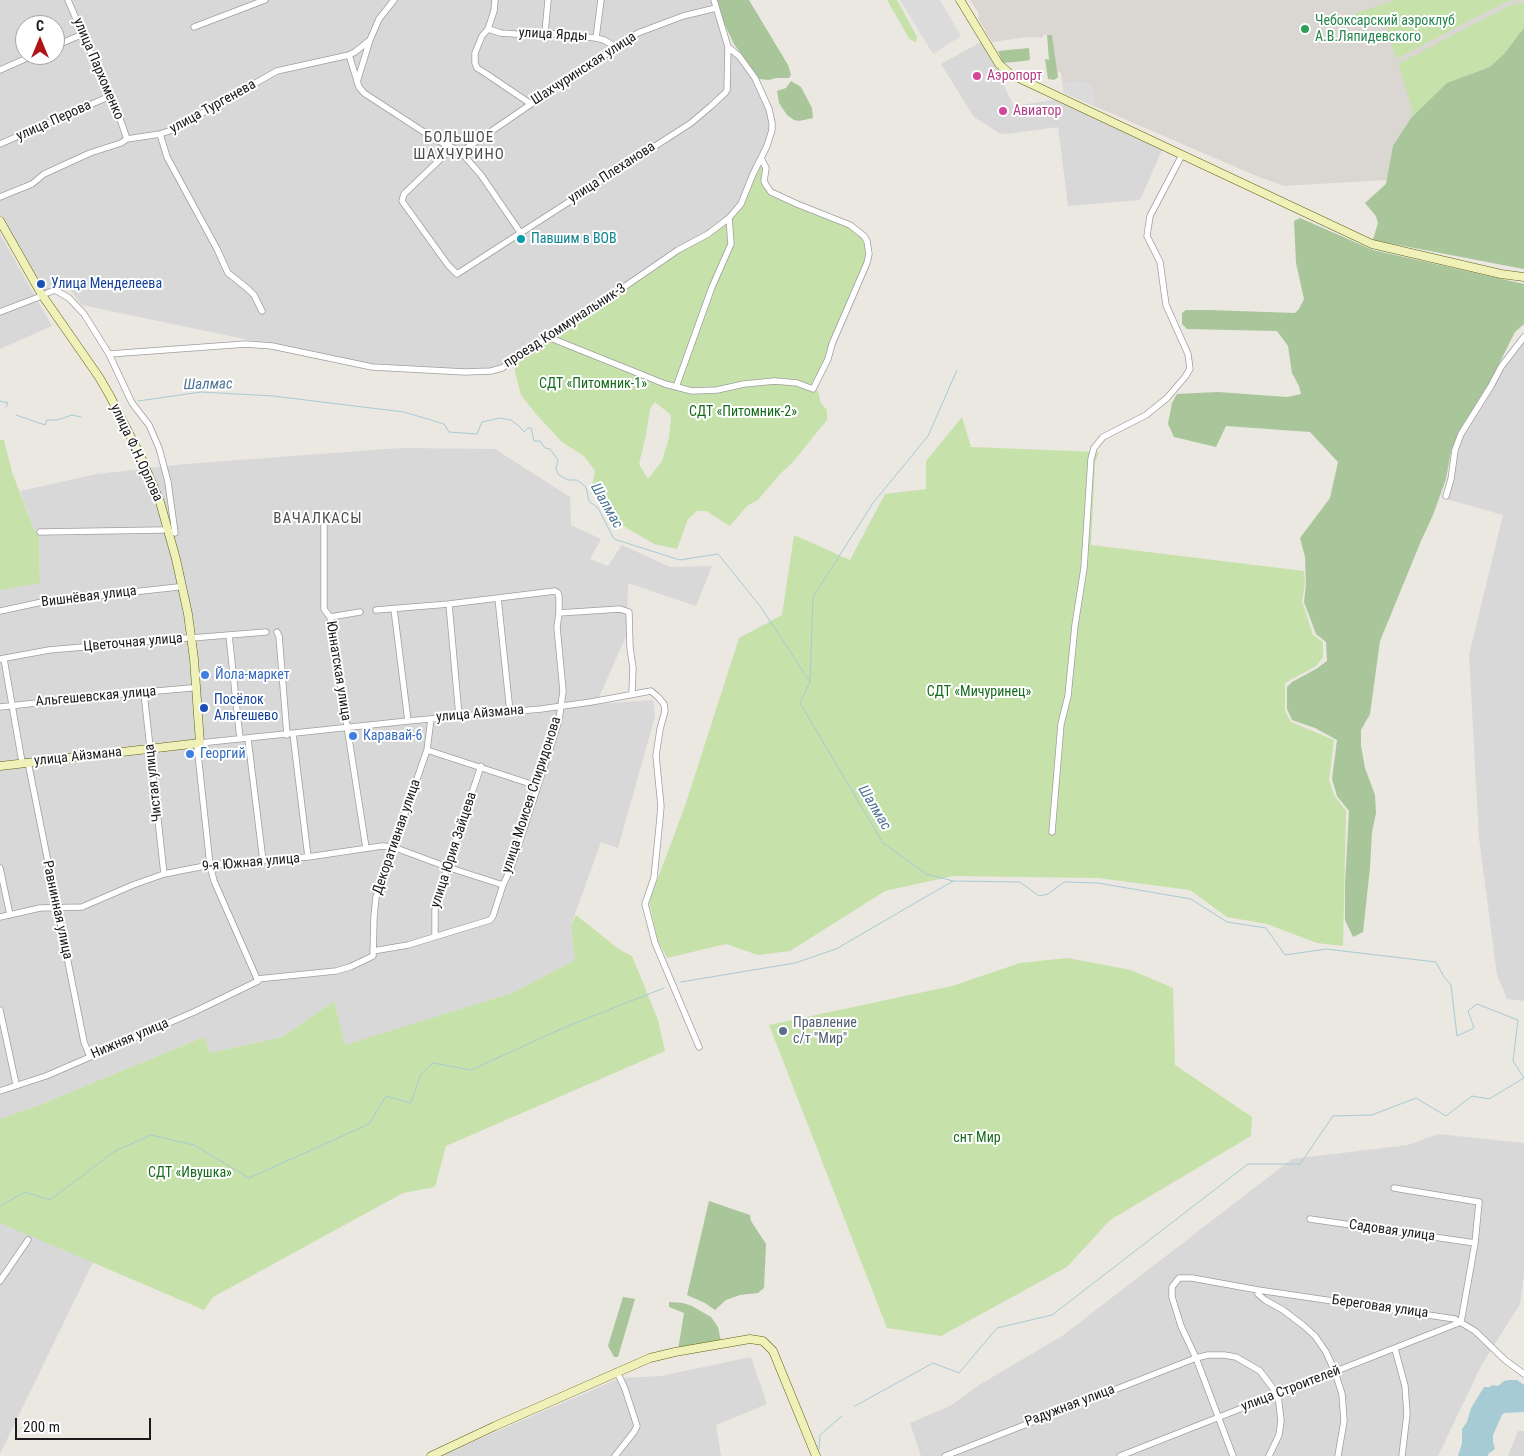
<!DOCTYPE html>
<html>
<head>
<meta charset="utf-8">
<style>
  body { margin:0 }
  #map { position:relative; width:1524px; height:1456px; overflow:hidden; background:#ebe7e1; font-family:"Roboto Condensed",sans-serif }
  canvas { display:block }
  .north { position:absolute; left:15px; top:15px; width:50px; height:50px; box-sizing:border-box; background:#fff; border:1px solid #a4a4a4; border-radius:50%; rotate:0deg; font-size:14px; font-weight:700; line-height:20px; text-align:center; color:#1b1b1b }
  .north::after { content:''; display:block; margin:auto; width:18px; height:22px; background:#b01519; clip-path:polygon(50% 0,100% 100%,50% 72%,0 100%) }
  .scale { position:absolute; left:15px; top:1418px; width:136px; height:22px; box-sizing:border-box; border:2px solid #1b1b1b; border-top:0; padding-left:6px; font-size:15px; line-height:18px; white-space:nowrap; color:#1b1b1b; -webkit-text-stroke:4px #fff; paint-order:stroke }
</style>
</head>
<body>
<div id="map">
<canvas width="1524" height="1456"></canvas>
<div class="north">С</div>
<div class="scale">200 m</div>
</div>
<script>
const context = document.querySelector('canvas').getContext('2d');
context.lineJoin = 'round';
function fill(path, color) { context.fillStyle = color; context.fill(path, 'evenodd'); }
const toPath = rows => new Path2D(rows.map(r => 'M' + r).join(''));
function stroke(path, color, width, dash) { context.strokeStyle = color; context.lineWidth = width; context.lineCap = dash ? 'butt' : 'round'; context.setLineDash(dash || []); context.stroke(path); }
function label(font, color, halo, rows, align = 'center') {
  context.font = font + ' "Roboto Condensed",sans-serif'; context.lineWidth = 4; context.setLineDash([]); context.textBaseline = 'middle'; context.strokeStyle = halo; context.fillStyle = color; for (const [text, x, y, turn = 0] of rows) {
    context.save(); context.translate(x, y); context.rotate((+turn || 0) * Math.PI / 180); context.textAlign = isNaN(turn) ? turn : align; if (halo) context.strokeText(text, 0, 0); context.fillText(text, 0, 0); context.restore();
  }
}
const residential = toPath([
  [0,0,712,0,728,48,739,57,754,77,766,103,771,130,740,204,728,218,505,369,490,374,373,366,82,305,70,290,58,288,43,292,0,218],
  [25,25,55,25,55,55,25,55],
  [981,42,1001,72,1001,80,1014,106,1059,99,1162,150,1140,200,1068,206,1058,127,1007,134,999,133,974,117,941,64],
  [0,234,52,326,0,349],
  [1524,339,1524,1001,1507,999,1497,975,1479,838,1469,655,1503,515,1443,498,1457,449,1462,436,1503,369],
  [400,448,495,449,570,497,571,525,601,539,590,559,608,566,622,545,670,567,712,566,696,606,628,583,627,634,596,704,653,700,655,716,618,848,601,842,571,925,575,960,512,993,345,1046,334,1001,282,1037,210,1053,204,1037,37,1106,0,1119,0,590,40,582,39,533,34,530,20,491,97,474,186,464],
  [1438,1134,1524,1143,1524,1274,1520,1304,1481,1366,1438,1456,921,1456,910,1423,950,1406,979,1385,1062,1336,1292,1159,1408,1145],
  [0,1219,96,1256,0,1454],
  [751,1357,767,1404,716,1425,721,1456,440,1456,620,1378,661,1376],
  [1518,1431,1524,1431,1524,1456,1508,1456]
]);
const airport = toPath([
  [970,0,1524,0,1524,269,1373,240,1378,223,1376,216,1365,203,1386,184,1386,180,1284,186,1259,177,1064,93,1061,72,1057,72,1052,35,1043,35,1043,38,1028,37,992,42,978,18,979,16,978,12]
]);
const grass = toPath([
  [887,0,897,0,917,37,916,42,910,40],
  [1396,0,1515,0,1506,2,1396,59,1386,24,1363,26,1358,24,1356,18,1356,13],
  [1524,2,1524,28,1504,54,1490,67,1447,83,1411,118,1412,108,1398,64,1509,6],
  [760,161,765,168,765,185,771,193,849,227,860,233,866,240,868,253,866,263,831,344,827,359,812,389,818,391,821,403,827,410,827,420,792,463,780,474,758,500,748,505,730,526,706,511,697,511,688,519,677,549,654,544,620,524,604,508,592,487,595,471,585,457,562,442,536,414,521,395,515,372,515,365,679,250,709,235,729,219,731,244,711,287,676,385,678,386,713,287,732,244,731,217,742,205],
  [655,402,671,415,669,438,662,461,648,479,639,464,646,435,650,409],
  [962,417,971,447,1099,452,1095,462,1091,545,1304,571,1305,584,1302,601,1313,635,1323,642,1323,657,1316,666,1285,683,1285,711,1291,722,1334,740,1329,780,1334,795,1346,811,1343,946,1317,943,1267,924,1227,917,1190,890,1098,878,953,876,885,891,790,951,758,955,726,944,667,958,658,941,649,902,685,806,739,638,782,615,794,535,850,560,885,494,926,489,926,461],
  [0,440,4,440,12,472,34,530,39,533,40,583,0,590],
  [576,915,620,950,632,956,658,1020,665,1051,446,1146,435,1187,403,1193,213,1297,204,1310,0,1223,0,1119,37,1106,204,1037,210,1053,282,1037,334,1001,345,1045,512,993,575,960,571,925],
  [1068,958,1131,970,1173,988,1175,1065,1252,1117,1251,1136,1110,1220,1067,1267,941,1336,887,1328,769,1025,952,986,1020,963]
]);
const forest = toPath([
  [717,0,749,0,788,65,791,75,789,78,776,78,769,80,759,79,734,44,722,19],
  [1524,28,1524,269,1373,240,1378,223,1376,216,1365,203,1386,184,1393,146,1411,118,1447,83,1490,67,1504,54],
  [1047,35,1052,35,1058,77,1054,80,1048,79,1045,59,1049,60],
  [1029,48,1030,60,1024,61,1003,63,998,51],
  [791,81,801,87,812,108,813,118,799,121,794,120,787,115,779,103,777,91,786,88],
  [1300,218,1373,250,1524,284,1524,324,1515,332,1491,380,1465,422,1451,451,1446,479,1433,515,1421,541,1380,641,1370,714,1361,730,1361,746,1365,768,1375,795,1376,813,1372,832,1370,868,1363,932,1353,937,1345,920,1345,885,1349,811,1337,796,1332,779,1337,740,1315,728,1292,720,1287,709,1287,687,1292,682,1316,669,1327,661,1326,642,1316,634,1304,602,1306,585,1305,557,1300,538,1330,498,1338,462,1310,432,1226,426,1216,447,1174,437,1168,424,1172,403,1177,394,1218,392,1287,397,1301,394,1299,386,1292,373,1288,346,1277,331,1187,329,1182,324,1182,313,1186,310,1208,310,1295,313,1299,309,1304,299,1296,263,1294,221],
  [709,1201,750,1215,751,1221,766,1244,764,1288,758,1293,740,1295,726,1300,715,1310,705,1303,687,1295],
  [623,1297,635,1299,618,1357,614,1357,608,1346],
  [669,1302,683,1303,692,1306,711,1317,718,1327,721,1342,708,1342,678,1350,684,1313,669,1307]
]);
const parking = toPath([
  [900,0,940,0,961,36,933,54],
  [1080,81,1091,83,1096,105,1064,93,1062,83]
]);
const water = toPath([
  [1509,1380,1517,1380,1524,1385,1524,1412,1504,1413,1502,1415,1493,1435,1493,1442,1495,1449,1488,1454,1488,1456,1458,1456,1462,1443,1462,1429,1467,1422,1471,1408,1484,1387,1490,1387,1492,1385,1498,1386,1504,1381]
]);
const stream = toPath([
  [0,401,8,403,6,407],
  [138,401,201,392,273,396,404,412,444,424,449,432,477,434,482,422,500,418,511,420,520,427,524,432,528,428,531,428,534,441,540,441,545,448,550,449,558,460,556,469,559,475,568,480,577,480,586,487,589,501,598,508,614,539,680,560,718,554,760,606,810,682,800,703,883,843,926,874,953,881],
  [16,415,45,425,47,420,57,420,72,415,81,417],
  [810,681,813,597,873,503,928,436,957,370],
  [681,982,795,963,836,949,953,881,1020,882,1039,896,1048,894,1064,882,1098,883,1191,899,1227,922,1266,928,1285,955,1326,949,1436,962,1444,977,1451,985,1457,1036,1474,1028,1468,1011,1477,1004,1518,1020,1513,1061,1524,1078],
  [0,1206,25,1192,50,1200,115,1151,151,1135,194,1145,249,1178,369,1124,386,1096,411,1103,421,1074,433,1063,471,1070,563,1028,664,988],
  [855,1406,933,1363,959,1373,997,1328,1052,1315,1248,1164,1300,1164,1333,1116,1372,1115,1416,1098,1446,1116,1472,1096,1489,1099,1524,1078],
  [819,1449,820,1435,842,1416]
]);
const street = toPath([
  [68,0,103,82,108,97,118,113,127,139],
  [495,0,494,11,488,29,482,36,475,53,475,63,477,68,485,73,531,104],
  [194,27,265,0],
  [488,29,501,33,528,35,545,33,596,38,604,40,616,47],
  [545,33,548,0],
  [596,38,601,0],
  [55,46,83,34],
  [349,55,359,87,364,93,433,138,461,152,481,175,520,232],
  [0,70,34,55],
  [357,82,370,40,379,19,394,0],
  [160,134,167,157,217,249,228,273,248,289,254,295,262,311],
  [0,144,108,97],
  [452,148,404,194,402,201,448,265,457,274,691,123,711,106,725,93,727,90,728,47],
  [461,152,531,104,638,33,683,16,716,8],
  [0,197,32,184,44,174,90,153,121,143,127,139,160,134,172,130,277,71,349,55,355,52,370,40],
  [42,295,55,290,69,298,84,314,109,354,132,403,149,425,159,448,168,482,175,533],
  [0,312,39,297],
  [548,337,665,384,692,391,717,390,744,384,775,381,797,383,813,389,828,359,832,344,867,263,869,254,867,241,864,236,850,225,797,204,771,192,766,185,764,181,766,168,761,158],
  [109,354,246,344,272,346,372,367,465,372,491,371,502,368,548,337,576,320,678,250,708,234,729,218,741,204,753,174,767,146,772,130,772,123,769,109,755,78,739,56,728,47,714,0],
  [676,387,712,287,731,244,729,218],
  [1446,496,1451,479,1455,450,1461,434,1491,386,1501,367,1524,337],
  [324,525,324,609,330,617,366,848],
  [40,532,163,530],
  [498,598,510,712],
  [449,604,459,716],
  [394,609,408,721],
  [0,611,42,602,178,587],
  [559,613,620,609,629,612,630,648,633,668,632,693],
  [330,617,360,612],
  [277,632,279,636,287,735],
  [229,635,240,739],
  [191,638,266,632],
  [0,659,49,650,187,638],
  [4,659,22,762],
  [144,693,164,874],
  [0,707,100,696,191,688],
  [293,734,308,857],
  [248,739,263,861],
  [198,748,200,743,408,721,541,709,591,702,651,691,658,697,664,704,665,711,660,729,656,756,661,806,659,828,654,878,645,904,655,943,699,1047],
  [427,750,537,786],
  [28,762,84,1042,90,1057],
  [1052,832,1061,724,1068,696,1075,625,1084,568,1091,459,1094,448,1103,437,1146,415,1167,398,1185,377,1190,369,1188,354,1166,305,1160,262,1147,236,1150,216,1182,155],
  [0,868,10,915],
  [0,917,40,908,82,907,133,885,164,874,210,865,308,857,382,846,393,847,447,867,503,885],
  [435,936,435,910,447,867,481,766],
  [373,951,408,945,490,920,493,916,503,885,511,868,550,749,559,720,563,691,557,627,559,613,559,597,558,593,555,591,449,604,376,610],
  [257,979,336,971,350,967,373,956,374,917,376,897,427,750,431,719],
  [0,1010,16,1084],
  [0,1091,46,1076,194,1012,258,981,214,881,210,865,197,745],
  [1394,1188,1479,1202,1475,1243,1461,1322],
  [1310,1219,1475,1243],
  [0,1281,28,1240],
  [1258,1290,1258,1294,1265,1300,1283,1310,1304,1326,1315,1336,1326,1352,1335,1372,1342,1394,1344,1421,1338,1456],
  [1395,1349,1405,1386,1407,1414,1402,1456],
  [615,1456,634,1432,637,1426,625,1389,620,1378,616,1372],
  [945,1456,1196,1358,1208,1355,1224,1355,1236,1357,1260,1371,1278,1395,1281,1421,1279,1435,1269,1456],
  [1120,1456,1461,1322],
  [1233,1456,1196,1358,1181,1326,1172,1297,1172,1287,1179,1278,1192,1278,1258,1290,1455,1319,1475,1331,1505,1360,1524,1374]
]);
const secondary = toPath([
  [960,0,999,64,1010,74,1372,244,1501,274,1524,277],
  [0,221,42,295,99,377,110,396,140,455,160,502,176,559,188,614,194,659,200,743,0,766],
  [431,1456,495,1426,650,1358,675,1352,750,1339,763,1341,773,1351,816,1456]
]);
const markers = [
  [1305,29,5,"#2e9e5b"],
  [977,76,5,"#d1479c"],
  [1003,111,5,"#d1479c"],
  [521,239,5,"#0f9aa8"],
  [41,284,5,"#1a4fb4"],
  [205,675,5,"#3f7fe0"],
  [204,708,5,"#1a4fb4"],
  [353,736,5,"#3f7fe0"],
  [190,754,5,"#3f7fe0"],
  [783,1031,5,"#5c6f8a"]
];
const leisureNames = [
  ["Чебоксарский аэроклуб",1315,21],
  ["А.В.Ляпидевского",1315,37]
];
const streetNames = [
  ["улица Ярды",553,35,3],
  ["улица Пархоменко",98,69,67],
  ["Шахчуринская улица",584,69,-33],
  ["улица Тургенева",213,107,-29],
  ["улица Перова",54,121,-24],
  ["улица Плеханова",612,173,-33],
  ["проезд Коммунальник-3",565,326,-33],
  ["улица Ф.Н.Орлова",136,453,65],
  ["Вишнёвая улица",89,597,-7],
  ["Цветочная улица",133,643,-5],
  ["Юннатская улица",338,671,81],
  ["Альгешевская улица",96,697,-5],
  ["улица Айзмана",480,714,-5],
  ["улица Айзмана",78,757,-6],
  ["Чистая улица",154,783,-96],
  ["улица Моисея Спиридонова",532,795,-72],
  ["Декоративная улица",397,837,-71],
  ["улица Юрия Зайцева",454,850,-72],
  ["9-я Южная улица",251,863,-5],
  ["Равнинная улица",57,910,78],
  ["Нижняя улица",130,1039,-23],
  ["Садовая улица",1392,1231,8],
  ["Береговая улица",1380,1307,8],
  ["улица Строителей",1291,1389,-21],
  ["Радужная улица",1070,1406,-21]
];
const hotelNames = [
  ["Аэропорт",987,76],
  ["Авиатор",1013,111]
];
const cultureNames = [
  ["Павшим в ВОВ",531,239]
];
const transitNames = [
  ["Улица Менделеева",51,284],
  ["Посёлок",214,700],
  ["Альгешево",214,716]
];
const parkNames = [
  ["СДТ «Питомник-1»",593,384],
  ["СДТ «Питомник-2»",743,412],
  ["СДТ «Мичуринец»",979,692],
  ["снт Мир",977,1138],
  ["СДТ «Ивушка»",190,1173]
];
const shopNames = [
  ["Йола-маркет",215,675],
  ["Каравай-6",363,736],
  ["Георгий",200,754]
];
const serviceNames = [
  ["Правление",793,1023],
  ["с/т \"Мир\"",793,1039]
];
const neighbourhoodNames = [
  ["БОЛЬШОЕ",459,138],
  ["ШАХЧУРИНО",459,155],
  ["ВАЧАЛКАСЫ",318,519]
];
const waterNames = [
  ["Шалмас",208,385,-1],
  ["Шалмас",606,506,60],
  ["Шалмас",874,808,59]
];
fill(residential, '#d9d8d8');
fill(airport, '#dad7d2');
fill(grass, '#c7e1ab');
fill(forest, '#a8c69a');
fill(parking, '#dbdbdb');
fill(water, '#a6cbd4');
stroke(stream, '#a6cbd4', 1);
stroke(street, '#9f9f9f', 7);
stroke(secondary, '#5c6310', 9);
stroke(street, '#fff', 5.5);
stroke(secondary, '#f0f1b9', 8);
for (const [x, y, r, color] of markers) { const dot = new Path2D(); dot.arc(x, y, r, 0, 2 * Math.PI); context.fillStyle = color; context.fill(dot); stroke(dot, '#fff', 2); }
label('14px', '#27864d', '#fff', leisureNames, 'left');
label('14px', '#1b1b1b', '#fff', streetNames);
label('14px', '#b23c85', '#fff', hotelNames, 'left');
label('14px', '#0d838f', '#fff', cultureNames, 'left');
label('14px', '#164399', '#fff', transitNames, 'left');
label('14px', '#166b1b', '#fff', parkNames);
label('14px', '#366cbe', '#fff', shopNames, 'left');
label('14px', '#4e5e75', '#fff', serviceNames, 'left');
context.letterSpacing = '1px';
label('15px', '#4e4e4e', '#fff', neighbourhoodNames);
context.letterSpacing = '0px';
label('italic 15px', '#507697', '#fff', waterNames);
</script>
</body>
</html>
